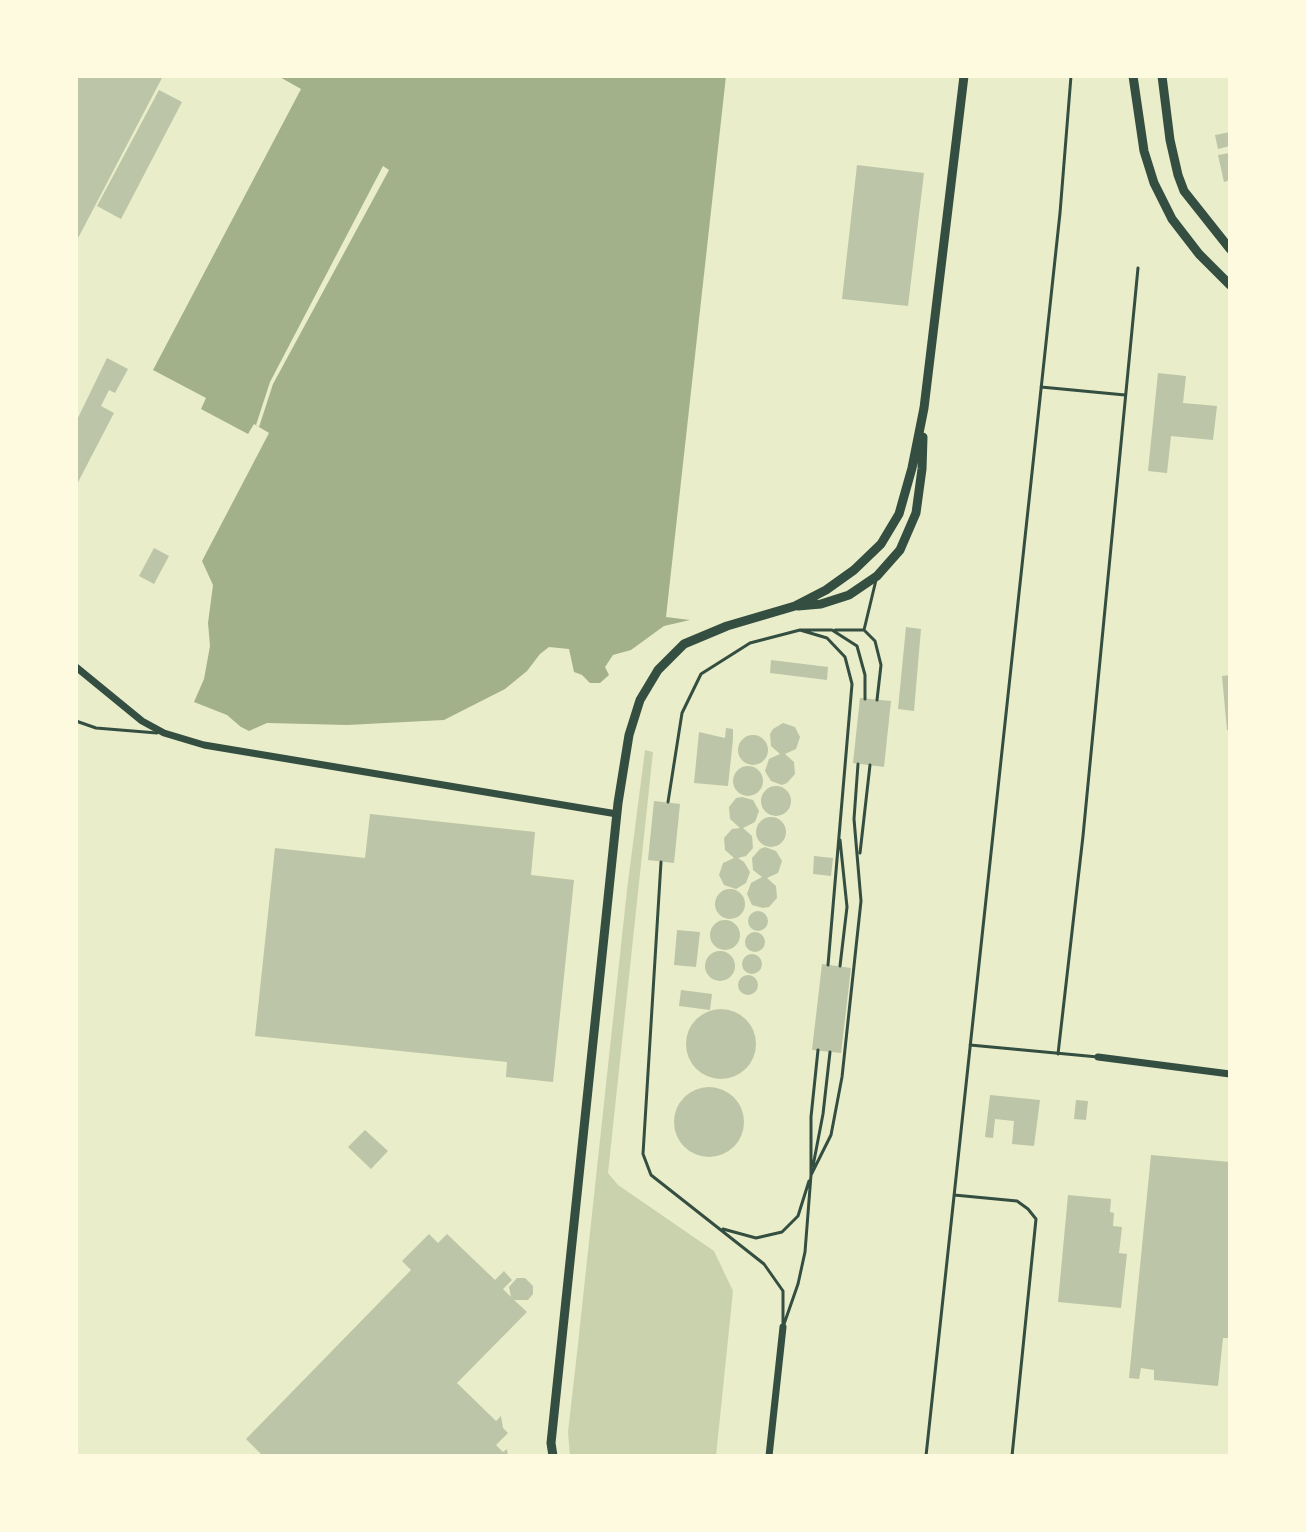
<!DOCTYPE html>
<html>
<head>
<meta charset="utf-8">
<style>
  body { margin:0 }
  #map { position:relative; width:1306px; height:1532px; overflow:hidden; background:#e9edc9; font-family:"Fira Sans Condensed",sans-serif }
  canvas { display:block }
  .frame { position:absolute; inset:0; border:78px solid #fefae0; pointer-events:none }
</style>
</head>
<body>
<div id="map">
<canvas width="1306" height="1532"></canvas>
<div class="frame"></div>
</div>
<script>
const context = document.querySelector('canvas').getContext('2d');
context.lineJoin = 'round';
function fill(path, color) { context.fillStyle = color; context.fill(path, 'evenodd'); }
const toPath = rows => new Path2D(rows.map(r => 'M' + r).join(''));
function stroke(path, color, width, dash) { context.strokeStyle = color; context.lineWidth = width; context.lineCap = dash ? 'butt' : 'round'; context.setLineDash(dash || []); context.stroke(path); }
const green = toPath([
  [645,750,653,752,608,1173,618,1185,714,1251,733,1291,716,1456,570,1456,568,1432,577,1353,627,890]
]);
const water = toPath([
  [278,76,726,76,666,617,690,620,664,626,631,650,613,655,605,667,609,675,600,683,590,683,582,675,574,672,569,649,549,647,540,654,527,671,505,689,444,720,347,725,267,723,249,731,241,727,227,715,194,702,204,679,210,646,208,623,213,585,202,561,269,433,254,424,248,434,201,409,206,398,153,370,301,89]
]);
const pier = toPath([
  [383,166,389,170,273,384,259,427,256,425,270,382]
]);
const building = toPath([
  [76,76,163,76,76,242],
  [159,90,182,102,121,219,97,206],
  [1230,132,1230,146,1218,149,1215,135],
  [1230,153,1230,180,1224,182,1218,155],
  [857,165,924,173,908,306,842,299],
  [107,358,128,369,115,393,109,390,101,406,114,413,76,486,76,422],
  [1158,373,1186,376,1183,403,1217,406,1213,440,1171,436,1167,473,1148,471],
  [154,548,169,556,154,584,139,576],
  [906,627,921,629,914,711,898,709],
  [771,660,828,667,827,680,770,673],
  [1230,675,1230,730,1227,730,1222,676],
  [860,698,891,701,884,767,853,763],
  [783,723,795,727,800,737,796,749,785,754,794,762,795,774,787,783,782,785,771,781,765,771,769,759,780,754,771,746,770,734,773,729],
  [726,728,733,729,733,739,728,786,694,783,699,732,725,738],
  '738 750a15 15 0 1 1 30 0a15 15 0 1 1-30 0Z',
  '733 781a15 15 0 1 1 30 0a15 15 0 1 1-30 0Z',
  '761 801a15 15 0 1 1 30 0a15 15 0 1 1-30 0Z',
  [742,797,753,800,759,811,755,822,743,828,752,836,753,848,746,856,738,858,744,862,750,872,746,883,736,889,724,885,719,875,723,863,734,858,725,850,724,838,732,829,740,828,730,819,729,807,736,798],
  [654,801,680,804,674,863,648,860],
  [370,814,535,832,531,875,574,880,553,1082,506,1077,507,1062,255,1036,275,848,365,858],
  '756 832a15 15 0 1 1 30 0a15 15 0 1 1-30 0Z',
  [765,847,776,851,782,861,778,873,767,878,776,886,777,898,769,907,763,908,752,905,747,894,751,883,762,877,753,870,752,858,760,849],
  [814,856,833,858,831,876,813,874],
  '715 904a15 15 0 1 1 30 0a15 15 0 1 1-30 0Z',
  '748 921a10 10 0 1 1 20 0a10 10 0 1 1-20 0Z',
  '710 935a15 15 0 1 1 30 0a15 15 0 1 1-30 0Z',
  [677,930,700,932,696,967,674,965],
  '745 942a10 10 0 1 1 20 0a10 10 0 1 1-20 0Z',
  '705 966a15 15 0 1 1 30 0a15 15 0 1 1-30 0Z',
  '742 964a10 10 0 1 1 20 0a10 10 0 1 1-20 0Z',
  [822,964,851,968,841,1053,812,1050],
  '738 985a10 10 0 1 1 20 0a10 10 0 1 1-20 0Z',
  [681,990,712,994,710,1010,679,1006],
  '686 1044a35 35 0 1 1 70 0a35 35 0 1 1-70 0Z',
  '674 1122a35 35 0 1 1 70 0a35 35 0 1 1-70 0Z',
  [990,1095,1040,1100,1034,1146,1012,1144,1014,1121,995,1119,993,1138,985,1137],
  [1076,1100,1088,1101,1086,1120,1074,1119],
  [365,1130,388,1151,371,1169,348,1147],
  [1151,1155,1230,1162,1230,1338,1223,1338,1218,1386,1154,1380,1154,1370,1141,1368,1139,1379,1129,1378],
  [1068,1195,1111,1199,1110,1212,1114,1213,1113,1226,1122,1227,1119,1253,1127,1254,1121,1308,1058,1302],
  [429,1234,438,1243,447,1234,495,1280,504,1271,512,1280,503,1289,511,1297,509,1287,517,1278,525,1278,533,1286,533,1294,528,1300,514,1300,527,1312,457,1383,496,1421,501,1416,503,1428,508,1433,496,1445,503,1452,507,1449,508,1456,263,1456,246,1439,411,1270,402,1261]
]);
const service = toPath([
  [1041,387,1125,395],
  [800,630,827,638,845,657,852,684,828,965],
  [835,630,864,630,875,641,881,665,877,700],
  [864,630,876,580],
  [76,721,96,728,157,733],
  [668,802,682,713,701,674,750,643,800,630,832,630,857,646,865,675,865,699],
  [860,853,870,765],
  [661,862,643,1154,651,1175,764,1264,783,1291,783,1323],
  [840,966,847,907,840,840],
  [970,1045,1098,1057],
  [1058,1054,1083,836,1138,268],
  [813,1166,823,1114,830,1052],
  [811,1174,811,1117,818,1050],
  [954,1195,1017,1201,1028,1209,1036,1219,1012,1456],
  [723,1229,756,1238,782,1232,798,1216,809,1181],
  [783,1327,798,1284,805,1252,811,1175,831,1135,842,1077,861,901,854,819,858,764],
  [926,1456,1060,213,1071,76]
]);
const minor = toPath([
  [76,667,142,721,164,733,204,745,617,814],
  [1098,1057,1230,1074],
  [769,1456,783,1327]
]);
const tertiary = toPath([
  [1133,76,1144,151,1154,183,1172,219,1199,254,1230,285],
  [1162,76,1170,140,1178,175,1184,191,1230,249],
  [798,606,821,604,849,595,877,576,900,550,916,513,922,469,923,437],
  [553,1456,551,1443,618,803,629,735,640,700,658,670,684,644,727,626,795,606,826,590,854,570,881,544,899,514,912,468,924,408,964,76]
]);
fill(green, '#cad2ad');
fill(water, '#a3b18a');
fill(pier, '#e9edc9');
fill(building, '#bcc5a7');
stroke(service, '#344e41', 3);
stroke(minor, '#344e41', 7);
stroke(tertiary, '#344e41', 9);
</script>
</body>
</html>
